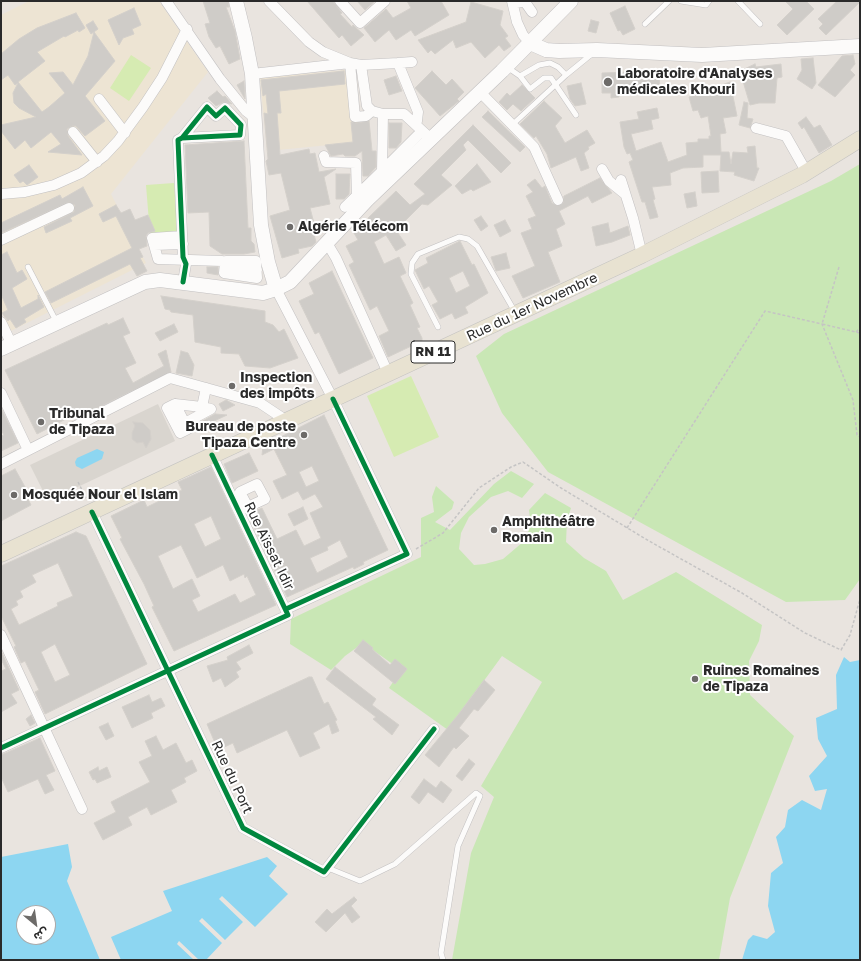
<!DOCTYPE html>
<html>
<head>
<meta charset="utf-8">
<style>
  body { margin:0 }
  #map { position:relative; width:861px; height:961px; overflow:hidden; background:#e9e4df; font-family:"Golos Text","Noto Sans Arabic",sans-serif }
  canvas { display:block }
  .frame { position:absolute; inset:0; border:2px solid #2a2a2a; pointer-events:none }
  .north { position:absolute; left:16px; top:905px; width:40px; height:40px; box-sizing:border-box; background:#fff; border:1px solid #aaa; border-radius:50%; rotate:151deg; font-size:11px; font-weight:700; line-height:16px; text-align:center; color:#2a2a2a }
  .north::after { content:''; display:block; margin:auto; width:14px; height:18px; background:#6d6b69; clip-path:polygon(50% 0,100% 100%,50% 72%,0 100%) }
</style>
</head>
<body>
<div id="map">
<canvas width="861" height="961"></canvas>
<div class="frame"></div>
<div class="north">ش</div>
</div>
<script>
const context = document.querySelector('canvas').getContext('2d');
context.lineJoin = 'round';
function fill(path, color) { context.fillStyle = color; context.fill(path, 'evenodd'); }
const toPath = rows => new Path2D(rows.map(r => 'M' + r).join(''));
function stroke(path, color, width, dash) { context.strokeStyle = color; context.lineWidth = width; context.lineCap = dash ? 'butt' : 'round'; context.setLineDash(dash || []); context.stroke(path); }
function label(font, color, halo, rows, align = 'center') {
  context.font = font + ' "Golos Text",sans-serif'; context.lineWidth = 4; context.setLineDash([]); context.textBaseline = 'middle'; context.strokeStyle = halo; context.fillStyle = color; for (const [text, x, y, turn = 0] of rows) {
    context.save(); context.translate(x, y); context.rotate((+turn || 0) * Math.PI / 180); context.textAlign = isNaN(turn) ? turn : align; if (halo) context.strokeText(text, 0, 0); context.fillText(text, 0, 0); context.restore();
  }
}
const education = toPath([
  [29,1,159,1,208,72,111,194,146,263,11,331,1,311,1,15],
  [346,70,351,121,369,119,371,141,267,151,260,78]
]);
const green = toPath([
  [860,164,860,579,845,600,786,602,548,472,502,413,476,356,504,334,831,181],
  [511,471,534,484,522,498,508,491,491,497,469,517,461,533,459,549,474,565,485,564,503,559,523,542,531,526,529,510,545,493,571,508,567,521,566,542,584,558,606,571,623,600,676,572,762,625,759,641,749,661,750,695,794,736,730,898,719,960,452,960,471,853,494,797,481,786,542,682,502,656,448,730,389,688,401,670,363,643,345,656,331,670,290,644,291,619,421,557,421,518,434,512,432,497,436,486,454,502,452,509,435,522,450,530,494,484]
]);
const pitch = toPath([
  [131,55,151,68,129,101,110,88],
  [174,183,178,233,150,235,146,185],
  [411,376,439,437,394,457,367,396]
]);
const plaza = toPath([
  [158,404,175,441,48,501,30,465]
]);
const water = toPath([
  [97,449,104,452,102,459,82,469,76,466,75,462,77,458],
  [844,657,850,662,860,660,860,960,742,960,748,940,753,935,767,939,775,932,768,906,771,873,783,863,776,837,785,827,788,810,802,800,821,810,827,789,815,791,809,776,827,756,818,739,816,718,837,709,836,675],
  [68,844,72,867,67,881,100,960,1,960,1,857],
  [24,913,48,913,48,937,24,937],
  [267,857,277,866,269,876,288,894,255,927,222,896,219,899,243,922,225,940,202,918,199,921,222,943,206,960,199,960,179,941,177,944,194,960,121,960,111,937,172,911,163,891]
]);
const building = toPath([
  [203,1,228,1,229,7,226,7,235,31,240,59,229,64,220,46,216,48,209,37,205,24,210,23,203,1],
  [307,1,333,1,342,13,340,14,352,27,353,25,364,35,351,46,342,35,339,38,307,1],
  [357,1,375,1,365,10,357,1],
  [407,1,441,1,449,15,415,36,411,30,396,40,389,30,375,42,364,28,386,9,393,18,411,8,407,1],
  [785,1,806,1,814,9,787,35,777,25,793,9,785,1],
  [837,1,860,2,826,35,819,28,823,24,818,19,837,1],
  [471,2,503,11,500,25,508,36,505,38,511,46,504,51,499,45,485,58,471,42,456,48,453,40,435,54,431,50,428,53,418,40,466,22,471,2],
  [625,6,635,29,623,35,620,30,618,31,610,13,625,6],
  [134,8,141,25,132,29,134,34,123,38,119,45,108,20,134,8],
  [76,13,85,28,79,32,78,30,65,37,64,36,37,52,45,61,18,82,42,112,49,107,65,93,49,73,63,72,73,85,88,56,94,32,115,61,85,96,105,121,85,136,76,126,72,126,67,129,68,136,82,155,48,152,61,144,51,132,31,148,25,140,15,149,1,131,1,125,36,117,19,108,14,103,13,93,18,83,15,85,8,75,1,80,1,54,19,39,37,28,76,13],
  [591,20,599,22,596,33,588,31,591,20],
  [93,21,98,29,91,34,86,25,93,21],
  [853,55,855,64,850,70,855,75,835,97,818,85,842,56,853,55],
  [813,58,816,83,812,89,797,79,802,70,801,59,813,58],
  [755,64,756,67,781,64,782,77,777,78,775,103,759,103,750,105,740,71,755,64],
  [344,71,345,84,279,91,281,113,277,113,280,155,309,149,310,154,315,153,319,172,336,169,324,177,330,204,310,208,315,227,312,227,316,242,312,246,298,249,299,253,282,258,270,216,290,210,281,173,269,175,266,161,268,159,264,113,268,114,266,94,263,96,261,80,344,71],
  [432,71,446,85,452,79,464,92,457,99,459,101,440,116,415,88,432,71],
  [659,71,660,92,619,93,619,97,611,98,611,93,602,93,602,73,659,71],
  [396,76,402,91,389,95,384,80,396,76],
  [244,81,245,99,237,85,244,81],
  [730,82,737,116,723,118,726,133,720,134,721,152,729,152,731,164,733,152,748,153,747,147,755,146,757,168,759,168,754,181,734,175,735,172,720,171,721,155,703,155,703,167,683,168,670,173,671,185,652,187,655,199,653,200,658,217,650,219,645,202,642,202,629,162,633,160,630,153,627,154,624,147,620,122,639,119,637,112,657,108,659,118,651,120,653,129,631,134,636,151,661,142,668,162,687,155,686,143,698,142,698,139,709,139,709,136,711,136,708,116,701,118,698,110,693,111,689,97,699,94,698,90,707,88,708,90,730,82],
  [581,83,586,104,575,106,570,99,567,86,581,83],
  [522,85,535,98,521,111,513,104,507,110,499,102,507,93,510,96,522,85],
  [217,91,223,97,225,96,232,104,224,102,216,106,208,98,217,91],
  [544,101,562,118,555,126,565,143,587,130,595,143,588,147,589,149,584,153,589,168,581,171,576,157,551,168,547,154,536,136,534,138,520,124,544,101],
  [744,102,748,103,747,118,753,119,750,128,739,125,744,102],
  [488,111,525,147,520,152,482,117,488,111],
  [806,117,814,128,820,125,832,145,819,153,804,127,802,129,798,123,806,117],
  [369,121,372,151,376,151,376,167,368,176,363,176,362,151,355,156,345,156,343,154,331,156,325,145,353,142,351,122,356,123,369,121],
  [389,123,402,123,401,142,396,148,389,148,389,123],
  [473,125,511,163,501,173,468,140,463,145,466,150,441,175,452,185,428,205,422,204,396,230,406,245,396,251,386,235,374,242,384,264,399,257,406,273,400,276,413,303,410,305,420,327,417,328,422,338,422,341,388,357,379,336,389,331,377,306,370,310,349,265,354,262,346,246,358,240,354,233,372,222,368,218,396,191,410,205,425,194,414,184,473,125],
  [244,141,248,228,251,228,251,241,254,244,255,252,244,254,222,254,210,246,209,212,188,213,185,145,244,141],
  [477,164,491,182,473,191,471,189,462,194,455,186,477,164],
  [29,165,38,177,27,185,23,181,20,183,14,175,29,165],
  [718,171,719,192,702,193,701,172,718,171],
  [336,174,350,174,349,194,344,199,336,199,336,174],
  [600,178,612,193,592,203,588,196,559,211,565,224,556,229,562,246,548,252,560,282,523,298,512,276,535,266,521,233,532,229,528,219,536,216,526,196,533,192,527,185,535,179,542,188,545,186,552,203,558,206,563,203,564,196,600,178],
  [83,187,93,206,70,218,72,221,46,233,44,227,74,212,75,205,69,202,1,233,1,223,60,195,62,199,83,187],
  [695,192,697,206,687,208,684,194,695,192],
  [116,205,121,213,130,209,135,220,148,215,155,231,148,233,146,236,147,246,139,249,143,257,140,258,147,271,137,276,130,264,51,303,45,292,132,248,116,216,103,222,99,214,116,205],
  [481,216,488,226,481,231,474,220,481,216],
  [505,220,511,231,500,237,494,225,505,220],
  [608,223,610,233,628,226,630,235,612,242,596,246,592,227,608,223],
  [460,241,472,265,474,264,488,293,465,307,468,313,455,319,452,313,440,319,432,305,438,302,429,286,424,289,415,270,428,263,426,258,460,241],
  [463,271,470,286,456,293,449,278,463,271],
  [7,252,17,273,22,270,27,279,12,288,21,308,38,299,38,295,44,307,24,319,26,322,16,328,10,319,8,321,2,313,8,310,1,294,1,255,7,252],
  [506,253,510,268,496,271,491,257,506,253],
  [207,267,218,267,218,275,207,273,207,267],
  [332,271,373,358,339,374,319,332,315,334,299,301,314,294,309,283,332,271],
  [161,296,265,311,265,322,273,325,279,332,284,329,298,358,270,368,245,366,239,354,221,353,221,347,195,342,193,315,171,312,170,310,165,309,161,296],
  [123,318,130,333,123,336,136,363,125,368,133,383,164,366,158,354,166,350,171,372,87,413,85,409,37,434,5,370,107,323,108,325,123,318],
  [174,324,178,332,160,341,155,333,174,324],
  [181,351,188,353,194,365,192,376,176,373,181,351],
  [226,400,235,405,223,411,219,404,226,400],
  [1,408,18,443,1,451,1,436,4,435,1,430,1,408],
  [215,414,227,415,195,430,199,423,215,414],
  [324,415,388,550,363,562,364,564,354,569,353,567,287,597,248,514,262,508,277,539,296,530,304,546,321,538,310,513,323,507,315,494,303,500,298,491,282,499,273,481,287,475,274,449,262,455,263,446,324,415],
  [312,466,319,481,306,487,299,472,312,466],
  [340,540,348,557,317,573,310,558,328,550,327,547,340,540],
  [133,422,143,423,150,430,151,439,146,448,143,442,137,443,132,439,132,433,135,426,133,422],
  [249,453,258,471,232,483,224,464,249,453],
  [211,467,276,605,174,651,152,607,154,606,144,584,120,539,122,538,111,516,144,500,147,507,182,490,178,482,211,467],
  [211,516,221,539,205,547,194,524,211,516],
  [181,545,197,578,223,565,230,581,244,574,245,578,247,576,256,595,240,603,235,594,198,612,192,600,200,596,192,579,173,589,158,556,181,545],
  [15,469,29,494,26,495,31,505,1,521,1,476,15,469],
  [303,507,308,519,294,526,288,514,303,507],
  [76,532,86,536,147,664,45,714,35,692,39,690,25,661,21,663,14,647,16,646,1,616,1,566,76,532],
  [58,563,73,596,57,603,58,606,19,625,11,609,18,605,16,601,23,597,20,591,36,582,32,575,58,563],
  [55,644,70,675,55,682,41,652,55,644],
  [363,640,373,648,372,649,390,665,395,659,407,669,395,684,354,651,363,640],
  [249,645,253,653,236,662,241,669,236,672,239,677,225,687,221,678,213,682,207,666,228,660,227,657,249,645],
  [2,653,19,690,11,694,17,703,1,712,1,671,6,669,1,659,2,653],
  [335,667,376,699,372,705,399,725,392,735,373,719,376,717,326,679,335,667],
  [309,677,312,677,324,704,328,702,337,720,335,721,339,731,332,734,329,724,313,733,320,748,300,757,287,730,237,753,233,743,218,750,207,724,309,677],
  [484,680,495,690,478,711,474,709,459,728,469,736,456,749,454,747,439,767,425,755,458,715,484,680],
  [149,695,152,702,161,698,165,706,151,713,153,718,132,728,122,707,149,695],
  [31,715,35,723,30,726,26,719,31,715],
  [108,723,114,736,106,740,99,727,108,723],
  [156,736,163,750,176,743,186,763,192,760,197,771,184,778,186,782,171,790,177,802,151,815,147,807,128,817,132,825,103,840,94,823,116,812,111,802,150,782,139,762,152,756,145,741,156,736],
  [40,738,55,771,46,775,54,790,45,794,38,779,8,792,1,777,1,755,40,738],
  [469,759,475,764,462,781,456,776,469,759],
  [98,767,99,771,107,767,111,777,97,783,95,779,93,780,89,772,98,767],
  [424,779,436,788,441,781,452,790,443,803,428,792,419,804,411,797,424,779],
  [354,897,357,900,351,906,360,917,352,923,345,913,326,932,315,922,327,909,332,914,354,897]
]);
const path = toPath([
  [839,267,822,324,860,333],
  [856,332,860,328],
  [78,482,87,500],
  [627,528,765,311,822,324,853,400,857,435,860,437],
  [416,549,443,533,479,488,511,467,523,462,561,488,649,541,742,593,805,633,841,650,850,635,860,599]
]);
const lane = toPath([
  [681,1,706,5,709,1],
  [738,1,760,24],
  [645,24,669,1],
  [507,67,520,76,530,89,544,78,551,78,576,115],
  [566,75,593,53],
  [512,125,566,75,558,67,550,63,539,65,520,76],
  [28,267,56,321],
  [438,327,411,274,412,263,418,254,459,237,468,239,477,246,515,312],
  [328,868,360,881,395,864,476,793,480,796,458,846,441,953,443,960]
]);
const street = toPath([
  [166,1,220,79,246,111,255,118],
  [269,1,309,42,323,52,350,63,361,65,367,106,372,111,383,114,404,114,431,139],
  [340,1,360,23,385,1],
  [512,1,517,22,523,35,530,43],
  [513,3,525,2,532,12],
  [398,63,412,62],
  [361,65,398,63,418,112,417,121,415,124],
  [252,74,350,63,355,117,366,116,372,111],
  [480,92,534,147,558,200],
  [99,99,125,133],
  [756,128,786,136,807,173],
  [73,132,97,162],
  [182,138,240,135,241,125,225,108,216,116,207,107,182,138,178,140,183,257,186,264,183,282],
  [324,156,326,162,356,163,357,197],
  [602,169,609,181,625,194],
  [382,171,422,131],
  [621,180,633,218,642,255],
  [1,194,25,192,54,185,81,173,104,156,118,141,143,107,162,78,187,29],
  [345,207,382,171,383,114],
  [182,236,152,238,158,259,222,261,225,262,224,273,257,278,256,261,226,261,225,262,230,268,257,270],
  [1,240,69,208],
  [327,243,336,258,388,373],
  [154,245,183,244],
  [276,289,333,399,407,554,286,609],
  [1,322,12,345],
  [1,393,28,450],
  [175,404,188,429,180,433,167,408,175,404,202,407,206,388],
  [185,423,211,409,202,407,201,414],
  [1,464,170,378,260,403,287,421],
  [239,511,265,499,257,484,240,492,248,507],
  [92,512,243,828,324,872,434,729],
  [1,635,82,809],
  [1,748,288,615,212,455]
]);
const secondary = toPath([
  [236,1,245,38,252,74,261,225,268,262,276,289],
  [530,43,546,50,559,51,597,50,702,55,860,46],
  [1,349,145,282,160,280,263,293,276,289,290,282,367,200,502,71,571,1]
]);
const primary = toPath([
  [1,554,642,255,802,175,860,139]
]);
const cycleway = toPath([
  [182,138,240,135,241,125,225,108,216,116,207,107,182,138,178,140,183,257,186,264,183,282],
  [92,512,243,828,324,872,434,729],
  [286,609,407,554,333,399],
  [1,748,288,615,212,455]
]);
const markers = [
  [608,82,5,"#6d6b69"],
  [290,227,4,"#6d6b69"],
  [232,386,4,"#6d6b69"],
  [41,422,4,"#6d6b69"],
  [304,435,4,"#6d6b69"],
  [14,495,4,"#6d6b69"],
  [494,530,4,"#6d6b69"],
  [695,679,4,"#6d6b69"]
];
const shields = [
  [433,352,44]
];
const shieldNames = [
  ["RN 11",433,352]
];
const poiNames = [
  ["Laboratoire d'Analyses",617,74],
  ["médicales Khouri",617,90],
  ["Algérie Télécom",298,227],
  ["Inspection",240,378],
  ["des impôts",240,394],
  ["Tribunal",49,414],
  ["de Tipaza",49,430],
  ["Bureau de poste",296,427,"right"],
  ["Tipaza Centre",296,443,"right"],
  ["Mosquée Nour el Islam",22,495],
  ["Amphithéâtre",502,522],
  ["Romain",502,538],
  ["Ruines Romaines",703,671],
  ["de Tipaza",703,687]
];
const streetNames = [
  ["Rue du 1er Novembre",532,307,-25],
  ["Rue Aïssat Idir",269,546,64],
  ["Rue du Port",232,777,65]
];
fill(education, '#ede4d3');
fill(green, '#c9e7b5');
fill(pitch, '#d6ebb2');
fill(plaza, '#d9d5cf');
fill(water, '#8dd6f1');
fill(building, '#cfccc8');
stroke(building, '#d4d0cb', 1);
stroke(lane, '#c2c0c1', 6);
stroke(street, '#c2c0c1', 11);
stroke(secondary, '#c2c0c1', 15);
stroke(primary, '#c4c3c1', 17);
stroke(path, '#c5c4c4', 1.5, [3, 2]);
stroke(lane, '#fcfbfa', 5);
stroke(street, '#fcfbfa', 10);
stroke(secondary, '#fcfbfa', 14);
stroke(primary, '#e8e2d1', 16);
stroke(cycleway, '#00873e', 5);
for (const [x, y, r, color] of markers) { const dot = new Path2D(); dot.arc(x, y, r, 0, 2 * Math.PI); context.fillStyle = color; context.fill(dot); stroke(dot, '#fff', 1.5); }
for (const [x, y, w] of shields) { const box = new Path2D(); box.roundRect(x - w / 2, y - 11, w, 22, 3); context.fillStyle = '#fff'; context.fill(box); stroke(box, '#2a2a2a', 1); }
label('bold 13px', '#2a2a2a', null, shieldNames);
label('bold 14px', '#2a2a2a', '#fff', poiNames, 'left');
label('14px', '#2a2a2a', '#fff', streetNames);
</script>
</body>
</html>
